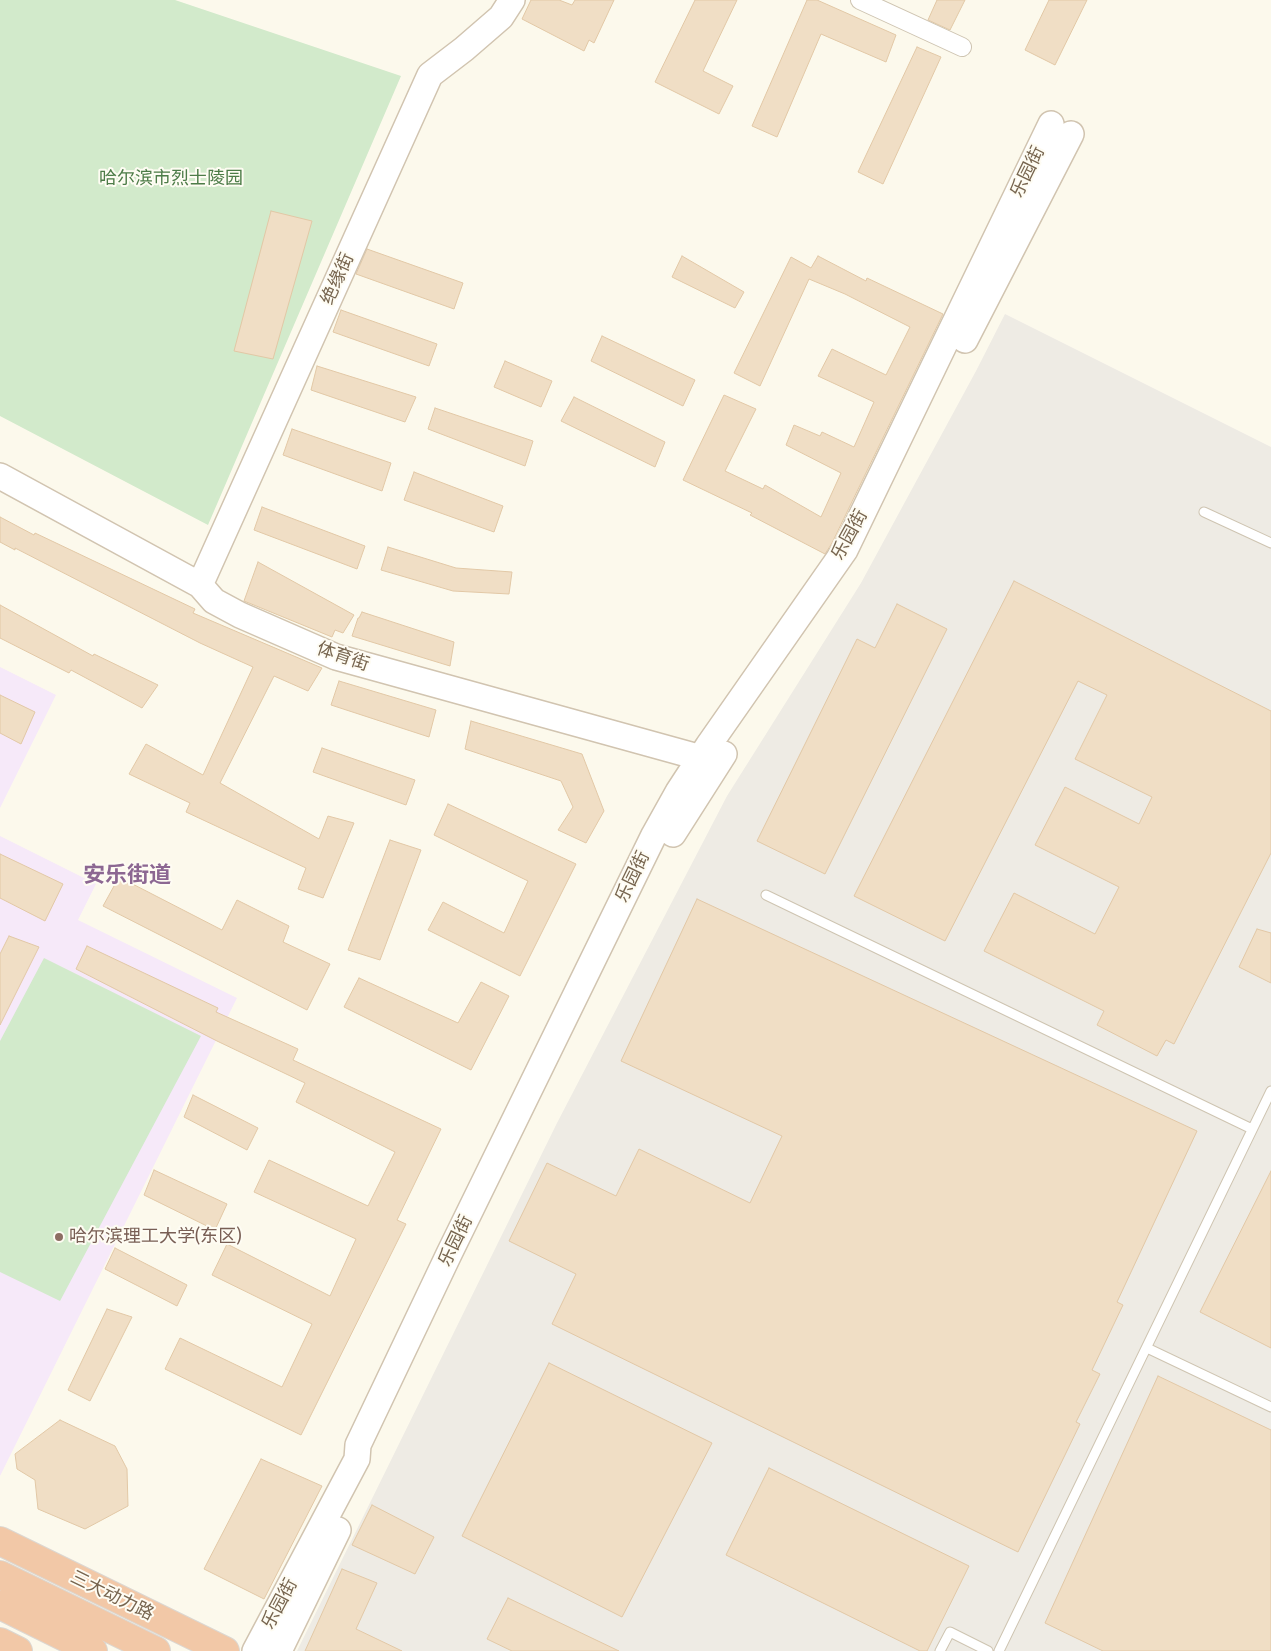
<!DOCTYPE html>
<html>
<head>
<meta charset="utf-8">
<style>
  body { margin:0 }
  canvas { display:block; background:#fcf9ec }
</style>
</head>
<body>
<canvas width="1271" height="1651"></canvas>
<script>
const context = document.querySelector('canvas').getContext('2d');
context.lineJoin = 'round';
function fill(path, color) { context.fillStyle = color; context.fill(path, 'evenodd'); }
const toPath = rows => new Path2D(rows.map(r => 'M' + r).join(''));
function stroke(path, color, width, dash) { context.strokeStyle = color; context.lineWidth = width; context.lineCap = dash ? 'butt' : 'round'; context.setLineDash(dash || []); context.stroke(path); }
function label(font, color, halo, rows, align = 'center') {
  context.font = font + ' "Fira Sans Condensed","Noto Sans SC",sans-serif'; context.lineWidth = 4; context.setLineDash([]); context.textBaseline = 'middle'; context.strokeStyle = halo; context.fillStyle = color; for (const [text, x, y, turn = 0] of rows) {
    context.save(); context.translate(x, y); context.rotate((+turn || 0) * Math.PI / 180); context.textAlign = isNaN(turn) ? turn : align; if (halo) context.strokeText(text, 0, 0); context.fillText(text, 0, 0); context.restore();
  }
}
const industrial = toPath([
  [1005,314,1271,447,1271,1651,297,1651,557,1123,727,796,861,583,976,371]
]);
const education = toPath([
  [0,667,56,695,0,808],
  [0,836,96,884,78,920,237,998,0,1476]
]);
const green = toPath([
  [0,0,175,0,401,76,208,525,0,416],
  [44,958,201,1036,60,1301,0,1272,0,1041]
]);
const building = toPath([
  [531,0,559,0,572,5,575,0,614,0,594,43,589,40,584,51,522,19,531,0],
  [695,0,737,0,703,71,733,86,719,114,655,82,695,0],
  [807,0,817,0,896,35,886,62,821,34,777,137,752,126,807,0],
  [937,0,965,0,950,30,928,20,937,0],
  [1049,0,1087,0,1055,65,1025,50,1049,0],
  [917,47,941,57,883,184,858,172,917,47],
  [271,211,312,221,273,359,234,351,271,211],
  [367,249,463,283,454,309,356,274,367,249],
  [682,256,744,292,735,308,672,277,682,256],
  [818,256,866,281,867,278,943,314,832,543,825,554,750,515,752,513,683,480,724,395,756,409,725,471,763,489,765,485,821,517,841,473,786,445,794,425,820,436,822,432,854,447,874,402,818,376,832,349,886,375,910,327,845,294,809,279,760,386,734,373,791,257,811,268,818,256],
  [341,310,437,344,429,366,333,332,341,310],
  [602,336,695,380,683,406,591,361,602,336],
  [505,361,552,381,541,407,494,387,505,361],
  [317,366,416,397,405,422,311,390,317,366],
  [574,397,665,442,655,467,561,421,574,397],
  [435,408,533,441,525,466,428,429,435,408],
  [292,429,391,463,382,491,283,455,292,429],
  [414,472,503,506,494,532,404,500,414,472],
  [262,507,365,546,357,569,254,530,262,507],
  [0,517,34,535,35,533,195,609,193,613,322,668,308,691,274,676,220,783,319,839,328,816,354,823,323,898,298,889,306,868,186,812,190,803,129,774,146,744,203,775,253,667,200,643,15,548,15,550,0,542,0,517],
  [388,547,456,568,512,572,509,594,453,591,381,570,388,547],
  [258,562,354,615,343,633,335,630,332,637,244,601,258,562],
  [1014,581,1271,711,1271,853,1174,1044,1166,1040,1157,1056,1097,1025,1104,1011,984,951,1014,893,1095,934,1119,887,1035,845,1065,787,1139,824,1152,797,1075,759,1107,695,1078,681,945,941,854,896,1014,581],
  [897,604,947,629,825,874,757,841,857,639,875,648,897,604],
  [0,605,93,656,94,654,158,685,142,708,71,670,69,673,0,638,0,605],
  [362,612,454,642,450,666,352,636,358,618,359,618,362,612],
  [339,681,436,710,429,737,331,705,339,681],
  [0,695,35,712,21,744,0,733,0,695],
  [471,721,582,754,604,811,586,843,558,830,573,807,561,781,465,749,471,721],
  [322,748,415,780,406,805,313,772,322,748],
  [448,804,576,864,520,976,428,930,443,902,504,933,528,881,434,835,448,804],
  [390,840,421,850,380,960,348,950,390,840],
  [0,854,63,884,45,921,0,898,0,854],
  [119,877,222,930,237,900,289,926,283,942,330,964,307,1010,103,906,119,877],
  [697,899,1197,1131,1117,1302,1123,1305,1092,1370,1100,1374,1076,1422,1080,1424,1018,1552,552,1324,576,1274,509,1241,547,1163,616,1196,639,1149,750,1203,782,1136,621,1061,697,899],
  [1257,929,1271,933,1271,983,1239,967,1257,929],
  [9,936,39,947,0,1025,0,954,9,936],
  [87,946,218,1008,216,1012,298,1049,293,1060,441,1129,397,1220,406,1224,301,1435,165,1369,180,1338,282,1387,312,1324,212,1275,227,1244,330,1296,356,1239,254,1192,269,1160,368,1206,395,1152,296,1102,305,1083,217,1041,76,969,87,946],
  [359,978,458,1023,481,982,509,996,471,1070,344,1007,359,978],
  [193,1095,258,1128,247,1150,184,1117,193,1095],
  [154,1170,227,1204,215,1230,144,1195,154,1170],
  [1271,1171,1271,1348,1200,1312,1271,1171],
  [115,1248,187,1285,177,1306,105,1269,115,1248],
  [107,1309,132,1317,90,1401,68,1390,107,1309],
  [549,1363,712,1443,622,1617,462,1536,549,1363],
  [1158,1376,1271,1430,1271,1651,1103,1651,1045,1623,1158,1376],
  [60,1420,115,1446,127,1469,128,1506,85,1529,38,1509,35,1480,17,1469,15,1454,60,1420],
  [261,1459,322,1486,264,1599,204,1569,261,1459],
  [769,1468,969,1566,927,1651,920,1651,726,1555,769,1468],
  [372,1505,434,1537,415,1574,352,1545,372,1505],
  [342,1569,377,1583,356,1629,402,1651,305,1651,342,1569],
  [508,1598,619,1651,512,1651,487,1639,508,1598]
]);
const lane = toPath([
  [1204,512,1271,543],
  [766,895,1252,1129],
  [1147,1348,1271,1407],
  [940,1651,950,1632,988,1651],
  [999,1651,1271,1091]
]);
const street = toPath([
  [860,0,962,47]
]);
const secondary = toPath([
  [965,340,1071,134],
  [0,476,200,585,214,601,240,615,336,657,716,762],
  [200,585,430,75,464,49,501,17,512,0],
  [673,834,724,754],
  [255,1651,357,1459,358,1445,449,1254,654,835,678,792,708,746,845,550,1051,124],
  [279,1651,338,1530]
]);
const highway = toPath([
  [0,1541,225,1651],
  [0,1575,156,1651],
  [0,1605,93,1651],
  [0,1642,18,1651]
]);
const markers = [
  [59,1237,5,"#8d6e63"]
];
const streetNames = [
  ["乐园街",1028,172,-64],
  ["绝缘街",338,279,-66],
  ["乐园街",850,535,-61],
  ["体育街",343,657,19],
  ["乐园街",633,877,-64],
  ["乐园街",456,1241,-64],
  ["三大动力路",112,1596,26],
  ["乐园街",280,1604,-62]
];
const parkNames = [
  ["哈尔滨市烈士陵园",171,179]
];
const educationNames = [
  ["哈尔滨理工大学(东区)",69,1237]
];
const districtNames = [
  ["安乐街道",127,876]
];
fill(industrial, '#eeebe4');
fill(education, '#f6e9f9');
fill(green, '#d2eacb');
fill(building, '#f0dec5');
stroke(building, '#e2c8a6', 1);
stroke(lane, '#cec4b1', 11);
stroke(street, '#cec4b1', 20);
stroke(secondary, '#d1c4b0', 28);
stroke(highway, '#dcd7d1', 30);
stroke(lane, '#fff', 9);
stroke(street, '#fff', 18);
stroke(secondary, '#fff', 25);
stroke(highway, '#f2c8a7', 28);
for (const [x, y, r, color] of markers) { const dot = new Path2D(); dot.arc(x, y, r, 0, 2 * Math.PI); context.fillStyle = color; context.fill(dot); stroke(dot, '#fefcf3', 2); }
label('18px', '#77654f', '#fefcf3', streetNames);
label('18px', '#4d7c48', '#fefcf3', parkNames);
label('18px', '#785e54', '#fefcf3', educationNames, 'left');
label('bold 22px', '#8c6792', '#fefcf3', districtNames);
</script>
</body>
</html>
